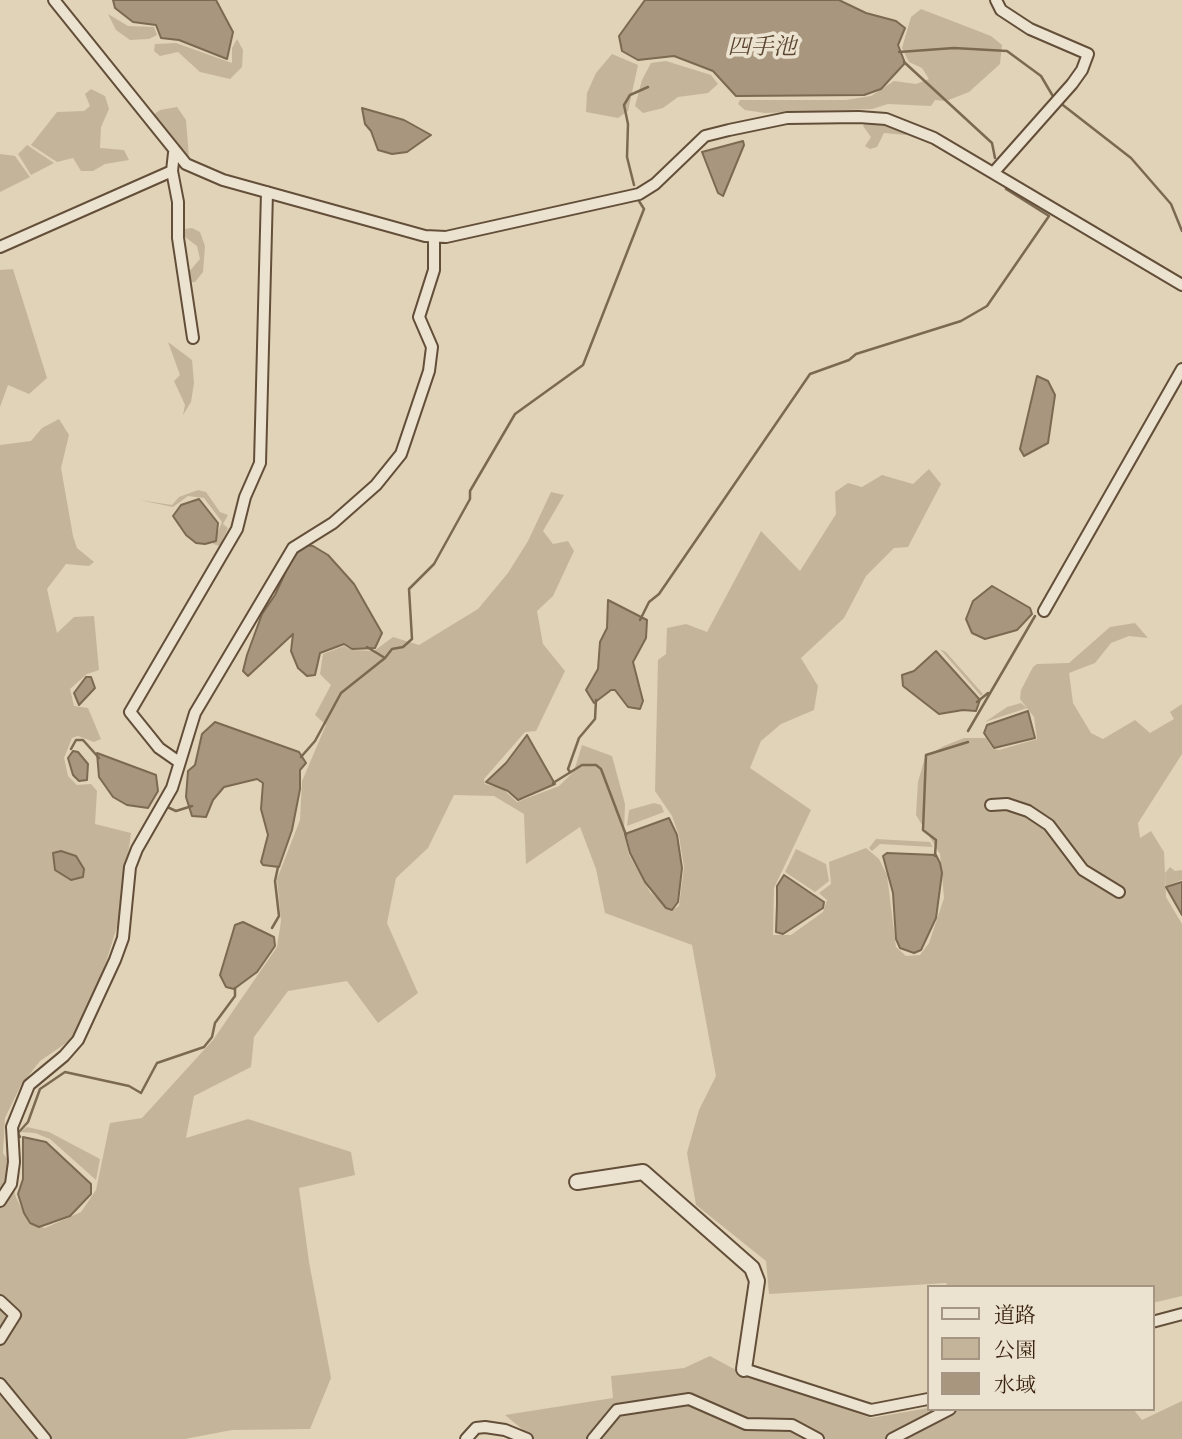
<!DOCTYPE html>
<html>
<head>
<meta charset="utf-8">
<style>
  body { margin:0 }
  #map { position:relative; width:1182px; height:1439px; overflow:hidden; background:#e1d3b7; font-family:"IM FELL Double Pica","Noto Serif JP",serif }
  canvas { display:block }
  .legend { position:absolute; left:927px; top:1285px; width:228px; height:126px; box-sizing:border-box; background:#ece2d0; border:2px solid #a49683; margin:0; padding:9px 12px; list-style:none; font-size:21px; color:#39230f }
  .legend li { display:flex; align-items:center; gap:14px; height:35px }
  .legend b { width:35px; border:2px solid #a49683 }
</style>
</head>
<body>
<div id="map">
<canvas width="1182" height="1439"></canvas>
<ul class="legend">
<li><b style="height:9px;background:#ece2d0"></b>道路</li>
<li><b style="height:19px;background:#c4b59a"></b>公園</li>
<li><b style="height:19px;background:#a8977e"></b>水域</li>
</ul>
</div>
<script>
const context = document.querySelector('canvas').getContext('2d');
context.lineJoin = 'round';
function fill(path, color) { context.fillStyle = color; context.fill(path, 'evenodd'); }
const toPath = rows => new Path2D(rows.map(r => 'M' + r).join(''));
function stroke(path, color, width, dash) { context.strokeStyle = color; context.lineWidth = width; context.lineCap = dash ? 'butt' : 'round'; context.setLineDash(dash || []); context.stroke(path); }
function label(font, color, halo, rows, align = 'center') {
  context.font = font + ' "IM FELL Double Pica","Noto Serif JP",serif'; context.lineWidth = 7; context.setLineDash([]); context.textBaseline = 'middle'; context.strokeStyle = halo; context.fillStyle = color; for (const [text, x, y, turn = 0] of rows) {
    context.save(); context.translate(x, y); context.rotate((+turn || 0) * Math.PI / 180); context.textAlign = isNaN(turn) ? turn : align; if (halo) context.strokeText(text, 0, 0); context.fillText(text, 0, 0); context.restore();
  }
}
const green = toPath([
  [921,9,991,36,1002,45,1000,64,969,92,946,101,935,100,931,106,888,104,872,109,765,113,745,110,738,104,740,100,846,100,871,96,894,81,916,84,929,79,922,68,909,62,902,48,911,17],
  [108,14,128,26,154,27,157,35,149,39,130,40,116,30],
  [237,39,243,50,242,67,230,79,200,72,178,52,160,56,154,51,155,44,176,43,232,63,232,48],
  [612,54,638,65,628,111,618,118,586,112,587,93,596,73],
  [666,61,711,75,718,84,708,93,678,97,663,108,643,113,635,106,642,80,651,63],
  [91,89,105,96,109,109,101,127,100,148,124,150,129,160,105,164,93,171,81,171,73,158,57,162,31,145,57,112,84,111,90,106,85,94],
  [177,107,186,120,189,158,152,116,160,110],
  [865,123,892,127,905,131,906,135,884,133,877,147,870,149,865,146,871,137,863,126],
  [27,145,54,163,31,175,18,154],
  [0,154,15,156,30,177,0,192],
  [192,228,200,232,205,246,203,272,195,282,190,282,188,273,200,259,197,246,185,237,184,229],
  [13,269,47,378,29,394,8,385,0,407,0,270],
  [168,342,192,360,194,383,191,402,183,415,185,405,174,381,180,375],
  [59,419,69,435,61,468,73,536,77,548,94,562,89,566,66,564,47,589,57,633,74,617,94,616,99,670,87,674,70,689,74,706,88,708,101,739,94,742,78,736,72,738,64,758,68,776,77,785,91,784,97,791,95,824,131,833,120,917,102,975,72,1039,40,1061,21,1085,5,1118,3,1153,12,1166,15,1195,29,1224,45,1228,81,1212,96,1190,110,1123,142,1118,213,1040,277,947,281,921,277,879,300,820,302,781,326,725,315,715,331,685,320,674,323,654,344,646,352,650,374,651,393,637,419,645,478,609,508,573,528,541,551,492,564,495,543,531,553,544,568,541,574,551,553,596,537,611,543,644,565,671,536,731,525,732,484,779,485,784,503,789,517,802,559,786,574,771,582,745,612,756,625,804,624,832,629,855,650,892,671,911,679,906,684,867,679,836,672,816,655,791,658,660,666,654,667,628,686,624,707,632,761,531,800,571,836,514,835,492,848,483,862,487,882,475,913,484,929,469,941,484,908,547,894,548,866,576,844,618,801,658,818,686,814,710,781,724,761,741,750,768,811,810,774,888,773,935,791,935,823,912,827,900,819,893,831,884,829,862,866,848,879,859,887,875,896,947,906,956,920,955,929,943,944,898,940,854,916,815,918,782,925,757,944,746,964,738,986,738,993,749,999,750,1037,739,1034,717,1020,699,1021,690,1033,667,1037,664,1069,663,1110,627,1135,623,1148,638,1129,636,1111,643,1095,663,1069,673,1073,703,1091,733,1103,739,1135,720,1150,733,1174,719,1170,712,1182,704,1182,754,1138,823,1140,838,1151,831,1164,852,1166,897,1182,924,1182,1296,1152,1303,1152,1287,948,1287,946,1283,769,1294,766,1261,696,1205,687,1153,699,1110,716,1076,692,945,605,913,596,869,580,827,526,864,524,814,494,796,454,795,428,848,396,878,387,923,418,993,378,1023,347,981,288,991,254,1037,251,1067,194,1096,186,1138,248,1119,351,1152,355,1175,299,1188,309,1262,331,1378,310,1429,232,1430,185,1439,0,1439,0,445,31,441,42,428],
  [198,490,206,492,220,512,228,515,223,524,228,528,220,546,213,544,222,522,204,498,188,496,173,507,139,500,172,505,179,497],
  [940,649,946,652,983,694,981,696],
  [1021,703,1027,708,985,722,1007,707],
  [654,803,661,805,664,812,627,826,629,810],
  [876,839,930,842,933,847,880,844,872,851,869,848],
  [796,849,826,864,829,881,815,892,785,872],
  [1170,867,1175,871,1182,870,1182,880,1166,886,1165,873],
  [27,1127,49,1132,100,1159,96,1180,50,1139,35,1133,20,1132],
  [710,1356,732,1368,871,1418,928,1408,1133,1409,1142,1420,1182,1401,1182,1439,534,1439,505,1415,613,1398,611,1376,684,1368]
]);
const water = toPath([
  [113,0,216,0,233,32,227,59,179,40,161,38,156,25,133,22,115,8,113,0],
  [645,0,839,0,866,13,896,21,905,28,898,45,905,63,881,89,864,95,736,96,713,71,674,56,638,60,622,51,619,36,645,0],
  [362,108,404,120,431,135,407,152,392,154,378,150,371,131,365,124,362,108],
  [743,141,744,145,723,196,718,193,702,152,743,141],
  [1037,376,1048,381,1055,395,1048,443,1024,456,1020,449,1037,376],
  [199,499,218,523,216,541,205,544,196,543,186,535,173,516,181,505,199,499],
  [304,545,313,546,328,555,354,584,382,633,375,648,352,649,344,644,320,653,315,675,307,676,298,668,291,651,293,634,248,676,243,671,247,655,262,614,275,595,292,558,304,545],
  [992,586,1030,608,1032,614,1017,630,985,639,972,633,966,619,973,601,992,586],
  [608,600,647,620,646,638,633,662,643,701,640,709,628,707,615,690,611,690,594,703,586,690,598,669,600,642,607,628,608,600],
  [936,651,980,700,976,711,963,710,939,714,903,686,902,675,914,671,936,651],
  [86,677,91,677,95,688,79,705,74,693,86,677],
  [1028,711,1035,738,994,748,984,733,987,725,1028,711],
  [215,722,299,752,306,763,300,770,300,789,292,830,279,867,263,865,261,862,268,835,261,809,263,783,257,779,224,787,213,800,206,817,192,816,186,797,188,771,195,765,202,734,215,722],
  [527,735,555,784,518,800,508,791,486,782,506,763,527,735],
  [73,751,78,752,88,764,87,780,79,781,73,775,68,758,73,751],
  [97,753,156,775,158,791,148,808,127,805,113,797,99,777,97,753],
  [669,818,677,835,682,868,678,902,672,910,666,908,645,882,630,853,625,834,669,818],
  [61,851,76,856,84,869,83,877,71,880,55,870,53,853,61,851],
  [887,853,936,855,940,863,942,873,936,918,921,950,914,953,900,948,896,939,893,893,883,856,887,853],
  [784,875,824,902,823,908,783,934,776,932,777,904,777,886,784,875],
  [1182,882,1182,915,1166,887,1182,882],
  [243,922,274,937,275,946,257,972,234,989,226,987,220,975,235,925,243,922],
  [23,1137,46,1142,91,1184,91,1194,70,1216,39,1227,30,1223,24,1213,18,1194,23,1179,23,1137]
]);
const stream = toPath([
  [899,52,954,48,1007,51,1041,76,1054,98],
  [904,62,992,143,995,158],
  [1059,102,1131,158,1171,204,1182,231],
  [634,185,627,157,628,124,624,105,630,95,648,87],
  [1045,599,1064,565],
  [640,620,649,602,659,594,810,374,849,360,856,354,961,321,987,306,1049,216,1006,189],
  [367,647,385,658,392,649,403,647,412,639,409,589,434,564,470,499,470,491,515,414,583,365,644,209,639,201],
  [977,702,988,693],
  [968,731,1035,616],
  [71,749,76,740,83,740,99,758],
  [301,757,315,741,341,693,385,658],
  [570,772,568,769,579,738,595,719,596,700],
  [553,783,582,765,596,765,601,769,626,835],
  [165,806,176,811,192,806],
  [935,856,936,840,923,830,926,755,968,742],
  [272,928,279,916,275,881,278,867],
  [20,1137,18,1133,28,1122,40,1089,65,1072,129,1086,141,1093,157,1063,204,1047,212,1037,215,1023,235,996,235,988]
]);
const minor = toPath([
  [54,0,186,164,223,180,425,236,446,237,639,194,655,184,705,136,729,130,787,118,859,117,886,119,934,138,1182,285],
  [174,153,172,171,178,202,178,238,193,338],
  [994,172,1072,84,1082,70,1088,54,1030,29,1001,10,996,0],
  [0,247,172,171],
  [1044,611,1182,369],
  [179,762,159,748,130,712,237,529,245,497,260,463,267,192],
  [991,805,1007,804,1028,811,1049,825,1083,870,1119,892],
  [0,1201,11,1184,14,1162,12,1127,29,1085,64,1056,78,1040,115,960,123,938,130,867,137,849,172,788,195,713,293,548,333,523,376,485,401,454,429,371,432,347,419,317,434,270,434,237],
  [0,1301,15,1315,0,1339],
  [1152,1322,1182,1314],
  [744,1369,871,1410,928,1399],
  [0,1384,45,1439],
  [466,1439,476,1428,485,1427,505,1430,527,1439],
  [593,1439,617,1410,689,1399,746,1424,792,1425,818,1439],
  [892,1439,950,1409]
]);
const tertiary = toPath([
  [577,1182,643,1172,752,1268,757,1281,744,1369]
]);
const waterNames = [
  ["四手池",762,49]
];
fill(green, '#c4b59a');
fill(water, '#a8977e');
stroke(water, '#7c6952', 2);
stroke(stream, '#7c6952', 2.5);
stroke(minor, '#634f39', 14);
stroke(tertiary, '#634f39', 18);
stroke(minor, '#ece2d0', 10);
stroke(tertiary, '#ece2d0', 14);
label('italic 23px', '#5a4630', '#ece2d0', waterNames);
</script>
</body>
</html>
